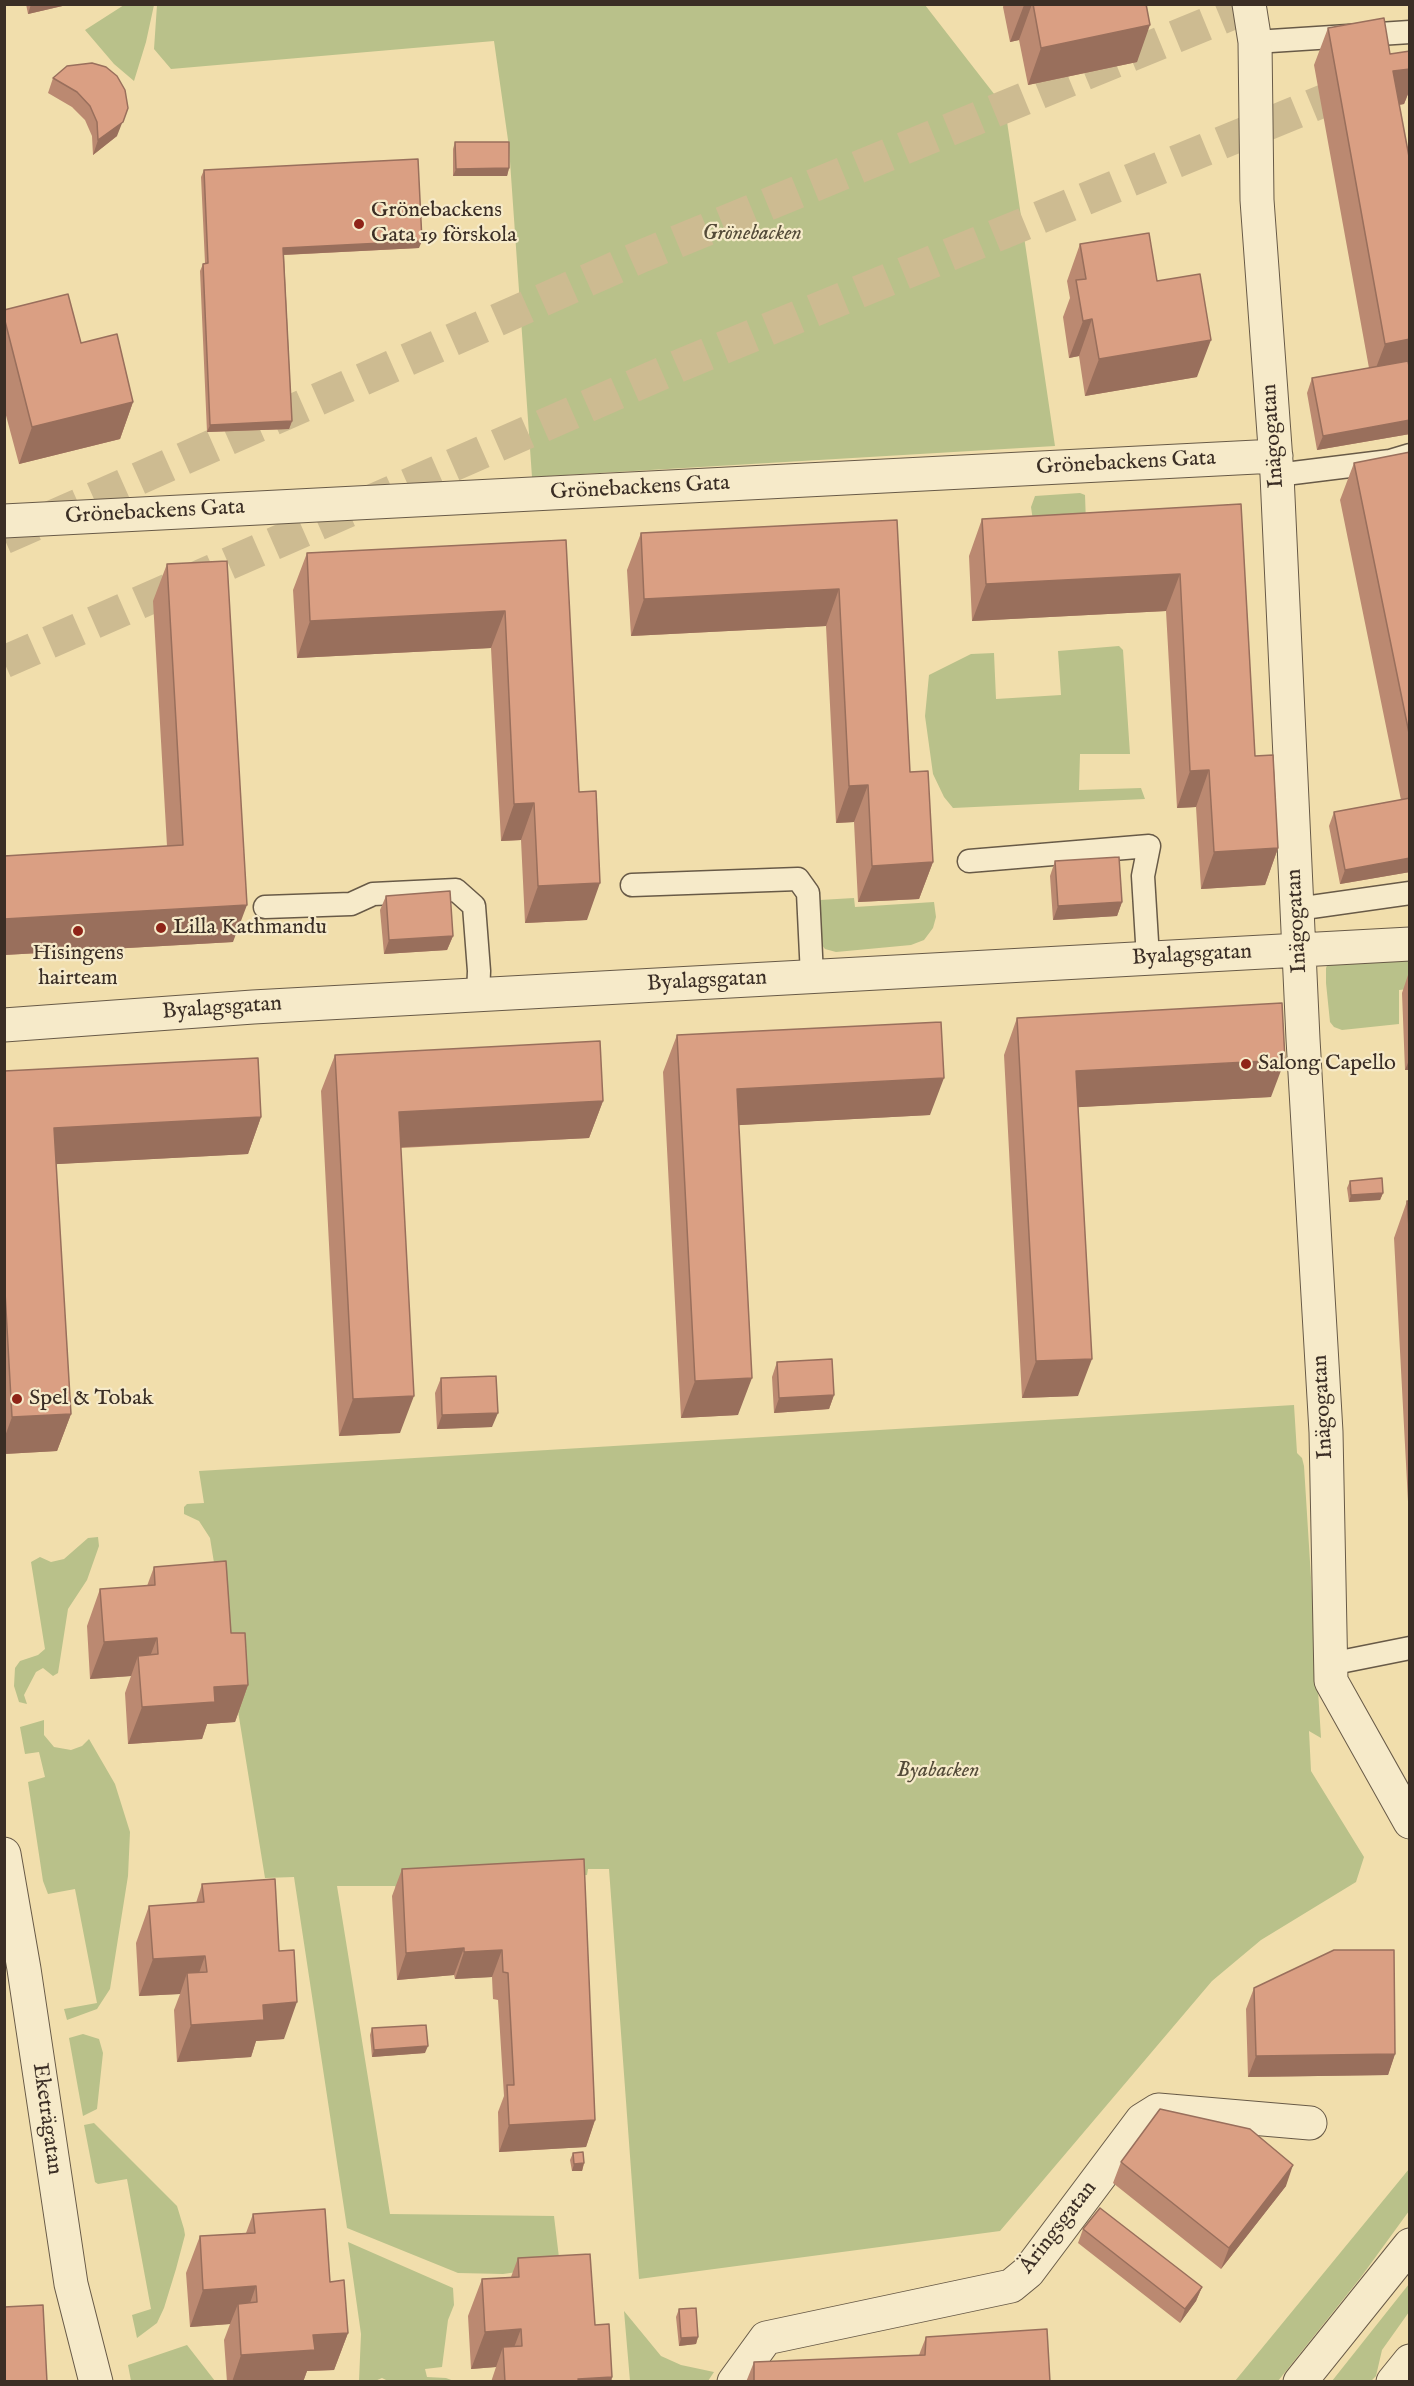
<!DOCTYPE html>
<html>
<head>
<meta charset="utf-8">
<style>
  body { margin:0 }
  #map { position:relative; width:1414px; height:2386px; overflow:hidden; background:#f1deac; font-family:"IM FELL English",serif }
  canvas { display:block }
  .frame { position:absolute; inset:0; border:6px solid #3b2e25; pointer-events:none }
</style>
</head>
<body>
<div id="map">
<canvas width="1414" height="2386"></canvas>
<div class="frame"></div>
</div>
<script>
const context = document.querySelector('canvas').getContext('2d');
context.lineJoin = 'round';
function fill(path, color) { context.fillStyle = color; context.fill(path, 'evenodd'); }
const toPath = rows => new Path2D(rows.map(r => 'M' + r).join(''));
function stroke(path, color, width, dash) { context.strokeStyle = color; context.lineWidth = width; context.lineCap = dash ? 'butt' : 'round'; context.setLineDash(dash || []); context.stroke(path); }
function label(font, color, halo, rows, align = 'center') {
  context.font = font + ' "IM FELL English",serif'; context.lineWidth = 4.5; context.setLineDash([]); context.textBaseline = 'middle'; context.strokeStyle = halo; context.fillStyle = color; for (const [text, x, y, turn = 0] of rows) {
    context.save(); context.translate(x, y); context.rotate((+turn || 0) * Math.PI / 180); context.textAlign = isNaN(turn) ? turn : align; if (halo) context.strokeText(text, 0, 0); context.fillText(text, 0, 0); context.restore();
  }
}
const green = toPath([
  [124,5,154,5,146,42,134,81,114,64,85,30],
  [157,5,925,5,1005,108,1055,446,532,477,509,147,494,41,171,69,154,49],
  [1080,493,1085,495,1086,523,1033,521,1031,507,1035,496],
  [1119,646,1123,650,1130,754,1080,754,1079,790,1141,788,1145,799,953,808,944,797,933,774,925,716,929,675,971,654,994,653,996,699,1061,695,1058,651],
  [854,898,855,907,934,902,936,917,933,928,924,940,911,945,836,952,825,949,818,940,820,900],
  [1409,952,1409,989,1399,990,1399,1024,1342,1030,1334,1027,1330,1022,1326,983,1326,968,1330,959],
  [1294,1405,1297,1453,1302,1458,1304,1466,1321,1738,1309,1731,1311,1771,1364,1857,1356,1882,1261,1940,1212,1981,1000,2231,639,2279,609,1869,588,1869,587,1875,465,1883,464,1888,398,1893,395,1886,337,1886,390,2214,554,2216,560,2266,503,2274,458,2273,347,2228,294,1877,265,1878,210,1538,199,1521,184,1514,184,1507,187,1504,204,1503,199,1471],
  [98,1537,99,1546,87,1580,68,1609,58,1673,53,1676,43,1668,36,1672,24,1695,27,1704,19,1702,14,1686,15,1668,20,1661,38,1655,45,1649,31,1562,40,1557,51,1562,64,1559,88,1538],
  [44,1720,44,1735,54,1747,71,1750,82,1746,89,1739,115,1784,130,1832,128,1876,110,1989,97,2009,67,2020,64,2009,97,2003,75,1889,48,1894,43,1881,28,1782,45,1777,39,1752,25,1754,20,1727],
  [83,2034,99,2039,103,2053,97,2109,83,2116,69,2038],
  [94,2123,177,2206,184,2229,185,2235,176,2269,164,2308,157,2323,137,2338,132,2315,151,2309,127,2179,98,2184,95,2182,84,2125],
  [1409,2169,1409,2211,1361,2277,1278,2381,1235,2381],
  [348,2242,453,2288,454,2305,448,2320,442,2367,425,2369,427,2377,446,2378,454,2381,390,2382,382,2378,375,2381,359,2381,361,2334],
  [1409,2284,1409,2312,1382,2350,1376,2376,1371,2381,1332,2381],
  [624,2311,661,2356,681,2365,714,2372,708,2381,630,2381],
  [187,2345,215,2381,131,2381,128,2365]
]);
const trunkTunnel = toPath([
  [4,538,642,256,1255,4],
  [4,662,681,365,1333,97,1410,71]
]);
const service = toPath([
  [1255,42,1410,32],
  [1277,475,1390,461,1410,455],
  [969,861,1149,846,1143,876,1148,958],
  [632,885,798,879,808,893,812,976],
  [265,907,351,904,373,894,456,890,474,906,479,971,478,995],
  [1297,909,1410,893],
  [1330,1664,1410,1648]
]);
const minor = toPath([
  [1249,4,1255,42,1257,200,1277,475,1303,1039,1326,1432,1331,1681,1410,1822],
  [4,521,1276,456],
  [4,1025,253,1007,1410,944],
  [4,1854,24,1969,71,2284,96,2382],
  [734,2382,766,2338,1011,2286,1028,2272,1142,2120,1158,2110,1310,2123],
  [1300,2382,1410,2245],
  [1393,2382,1410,2361]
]);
const wall = toPath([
  [26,4,71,4,28,14],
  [1004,4,1146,4,1137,62,1028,85,1019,40,1010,42,1003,7],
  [1328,28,1390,54,1410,51,1410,89,1404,104,1399,105,1410,162,1410,434,1317,450,1307,393,1312,378,1369,368,1314,65],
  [92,63,117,136,93,155,92,136,85,120,72,107,48,93,53,78],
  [455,142,509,168,507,176,453,176,453,149],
  [204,170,419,248,284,255,292,421,289,429,207,432,200,271,203,264,205,263,201,177],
  [1080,244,1157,281,1197,377,1085,396,1079,356,1069,358,1063,317,1070,298,1067,281],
  [4,310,81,343,133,402,120,439,19,464,4,408],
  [1410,452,1410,872,1340,884,1329,826,1334,812,1401,800,1340,500,1354,463],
  [1241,504,1255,756,1278,848,1265,885,1201,889,1196,807,1177,808,1166,611,972,621,969,556,982,519],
  [897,520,910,772,933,862,919,899,858,902,854,822,836,823,826,626,631,636,627,570,641,533],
  [566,540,579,792,587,920,525,923,521,840,501,841,491,648,297,658,293,590,307,553],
  [167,564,233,942,4,955,4,856,167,846,153,601],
  [1055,861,1122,902,1117,916,1053,920,1050,876],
  [386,896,453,936,447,950,384,954,380,910],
  [1409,972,1410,1070,1405,1070,1402,993],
  [1017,1018,1271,1097,1078,1107,1078,1396,1022,1398,1004,1055],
  [677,1035,930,1115,738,1125,738,1415,681,1418,663,1072],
  [335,1055,603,1101,589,1138,401,1148,400,1433,339,1436,321,1091],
  [4,1071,261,1117,248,1154,56,1164,71,1414,57,1451,4,1454],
  [1350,1181,1383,1193,1380,1200,1349,1202,1347,1188],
  [1407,1201,1410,1201,1410,1539,1394,1238],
  [777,1362,834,1395,829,1409,774,1413,772,1377],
  [441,1378,492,1427,437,1429,435,1393],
  [154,1567,248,1685,235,1722,207,1724,202,1739,128,1744,125,1693,131,1676,90,1679,87,1626,100,1589,147,1586],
  [584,1859,595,2120,586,2147,499,2152,498,2112,504,2096,498,2000,493,1999,492,1977,455,1979,454,1975,397,1980,392,1896,402,1869],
  [202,1884,284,2039,256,2041,251,2057,177,2062,174,2010,180,1994,139,1996,136,1943,149,1906,196,1903],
  [1254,1988,1395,2054,1388,2075,1248,2077,1246,2009],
  [372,2028,425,2053,372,2057,370,2035],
  [573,2153,584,2163,582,2171,572,2171,570,2160],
  [1121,2162,1286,2186,1221,2269,1113,2183],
  [253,2214,330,2282,348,2333,334,2370,307,2371,303,2382,227,2382,224,2340,230,2324,190,2327,186,2273,200,2236,246,2233],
  [1083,2229,1202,2287,1196,2301,1180,2323,1078,2243],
  [518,2258,595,2325,612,2377,611,2382,491,2382,496,2367,471,2369,468,2316,482,2279,511,2277],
  [679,2309,698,2337,696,2344,679,2346,676,2317],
  [926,2337,1050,2382,746,2382,754,2362,919,2355]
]);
const shadedWall = toPath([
  [31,4,71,4,28,14],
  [1032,4,1019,40,1010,42,1024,5],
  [1150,25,1137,62,1028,85,1041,48],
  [1410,69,1410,89,1404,104,1380,108,1393,71],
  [128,108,117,136,93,155,98,140],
  [509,168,507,176,453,176,456,169],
  [422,241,419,248,281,255,283,248],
  [1092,319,1079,356,1069,358,1083,321],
  [1410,339,1410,374,1371,381,1385,344],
  [1211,340,1197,377,1085,396,1099,359],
  [133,402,120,439,19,464,32,427],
  [1410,420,1410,434,1317,450,1323,436],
  [292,421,289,429,207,432,210,425],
  [1180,574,1166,611,972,621,986,584],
  [839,589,826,626,631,636,644,599],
  [505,611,491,648,297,658,310,621],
  [1209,770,1196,807,1177,808,1190,771],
  [868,785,854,822,836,823,849,786],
  [534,803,521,840,501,841,514,804],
  [1278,848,1265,885,1201,889,1214,852],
  [1410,858,1410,872,1340,884,1345,870],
  [933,862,919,899,858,902,872,866],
  [600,883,587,920,525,923,538,886],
  [1122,902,1117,916,1053,920,1058,906],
  [247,905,233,942,4,955,4,919],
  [453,936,447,950,384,954,389,940],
  [1410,1058,1410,1070,1405,1070],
  [1285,1060,1271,1097,1063,1108,1076,1071],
  [944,1078,930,1115,723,1126,737,1089],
  [603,1101,589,1138,386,1148,399,1112],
  [261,1117,248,1154,40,1165,54,1128],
  [1383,1193,1380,1200,1349,1202,1351,1195],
  [1092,1359,1078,1396,1022,1398,1036,1361],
  [752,1378,738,1415,681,1418,695,1381],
  [834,1395,829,1409,774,1413,779,1398],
  [414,1396,400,1433,339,1436,353,1399],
  [498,1413,492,1427,437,1429,442,1415],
  [71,1414,57,1451,4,1454,4,1439,12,1417],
  [157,1638,143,1675,138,1656,131,1676,90,1679,104,1642],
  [248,1685,235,1722,207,1724,202,1739,128,1744,142,1707,214,1687],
  [464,1948,454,1975,397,1980,406,1953],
  [502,1950,492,1977,455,1979,464,1952],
  [205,1956,192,1993,187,1973,180,1994,139,1996,153,1959],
  [297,2002,284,2039,256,2041,251,2057,177,2062,191,2025,263,2005],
  [428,2046,425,2053,372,2057,374,2050],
  [1395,2054,1388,2075,1248,2077,1256,2056],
  [595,2120,586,2147,499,2152,509,2125],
  [584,2163,582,2171,572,2171,574,2164],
  [1293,2165,1286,2186,1221,2269,1229,2248],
  [256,2286,243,2323,238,2304,230,2324,190,2327,203,2290],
  [1202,2287,1196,2301,1180,2323,1185,2309],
  [521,2329,507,2366,503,2347,496,2367,471,2369,485,2332],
  [348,2333,334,2370,307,2371,303,2382,232,2382,241,2355,313,2335],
  [698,2337,696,2344,679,2346,681,2338],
  [612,2377,611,2382,577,2382,578,2379]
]);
const building = toPath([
  [1033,4,1146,4,1150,25,1041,48,1033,4],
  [1384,18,1390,54,1410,51,1410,69,1393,71,1410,162,1410,339,1385,344,1328,28,1384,18],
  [92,63,106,67,117,76,125,90,128,108,123,122,98,140,97,122,90,106,77,92,53,78,67,66,92,63],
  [455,142,509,142,509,168,456,169,455,142],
  [418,159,422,241,283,248,292,421,210,425,203,264,208,263,204,170,418,159],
  [1149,233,1157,281,1200,274,1211,340,1099,359,1092,319,1083,321,1076,280,1086,279,1080,244,1149,233],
  [68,294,81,343,117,334,133,402,32,427,4,317,4,310,68,294],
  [1408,361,1410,371,1410,420,1323,436,1312,378,1408,361],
  [1410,452,1410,738,1354,463,1410,452],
  [1241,504,1255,756,1273,755,1278,848,1214,852,1209,770,1190,771,1180,574,986,584,982,519,1241,504],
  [897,520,910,772,928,771,933,862,872,866,868,785,849,786,839,589,644,599,641,533,897,520],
  [566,540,579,792,596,791,600,883,538,886,534,803,514,804,505,611,310,621,307,553,566,540],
  [227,561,247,905,4,919,4,856,183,845,167,564,227,561],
  [1410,798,1410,858,1345,870,1334,812,1410,798],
  [1119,857,1122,902,1058,906,1055,861,1119,857],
  [450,891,453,936,389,940,386,896,450,891],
  [1282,1003,1285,1060,1076,1071,1092,1359,1036,1361,1017,1018,1282,1003],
  [941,1022,944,1078,737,1089,752,1378,695,1381,677,1035,941,1022],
  [600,1041,603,1101,399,1112,414,1396,353,1399,335,1055,600,1041],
  [258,1058,261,1117,54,1128,71,1414,12,1417,4,1274,4,1071,258,1058],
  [1382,1178,1383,1193,1351,1195,1350,1181,1382,1178],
  [1407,1201,1410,1201,1410,1240,1407,1201],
  [832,1359,834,1395,779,1398,777,1362,832,1359],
  [496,1376,498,1413,442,1415,441,1378,496,1376],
  [226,1561,231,1633,245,1633,248,1685,214,1687,215,1702,142,1707,138,1656,158,1654,157,1638,104,1642,100,1589,155,1585,154,1567,226,1561],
  [584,1859,595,2120,509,2125,507,2085,514,2085,508,1973,503,1972,502,1950,464,1952,464,1948,406,1953,402,1869,584,1859],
  [275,1879,279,1951,294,1950,297,2002,263,2005,264,2020,191,2025,187,1973,207,1972,205,1956,153,1959,149,1906,204,1902,202,1884,275,1879],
  [1334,1950,1394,1950,1395,2054,1256,2056,1254,1988,1334,1950],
  [426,2025,428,2046,374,2050,372,2028,426,2025],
  [1160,2109,1250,2129,1293,2165,1229,2248,1121,2162,1160,2109],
  [583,2152,584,2163,574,2164,573,2153,583,2152],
  [1100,2208,1202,2287,1185,2309,1083,2229,1100,2208],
  [325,2209,330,2282,344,2280,348,2333,313,2335,315,2350,241,2355,238,2304,257,2302,256,2286,203,2290,200,2236,255,2233,253,2214,325,2209],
  [590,2254,595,2325,609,2324,612,2377,578,2379,579,2382,505,2382,503,2347,522,2346,521,2329,485,2332,482,2279,519,2277,518,2258,590,2254],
  [43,2305,47,2382,4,2382,4,2307,43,2305],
  [696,2308,698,2337,681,2338,679,2309,696,2308],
  [1047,2329,1050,2382,754,2382,754,2362,925,2355,926,2337,1047,2329]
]);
const markers = [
  [359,224,6,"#8f2418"],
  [161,928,6,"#8f2418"],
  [78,931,6,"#8f2418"],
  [1246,1064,6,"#8f2418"],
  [17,1399,6,"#8f2418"]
];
const poiNames = [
  ["Grönebackens",371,211],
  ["Gata 19 förskola",371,236],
  ["Lilla Kathmandu",173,928],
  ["Hisingens",78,954,"center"],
  ["hairteam",78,979,"center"],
  ["Salong Capello",1258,1064],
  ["Spel & Tobak",29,1399]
];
const parkNames = [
  ["Grönebacken",752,234],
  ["Byabacken",938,1771]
];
const streetNames = [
  ["Inägogatan",1274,436,-94],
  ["Grönebackens Gata",1126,464,-3],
  ["Grönebackens Gata",640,489,-3],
  ["Grönebackens Gata",155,513,-3],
  ["Inägogatan",1298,921,-93],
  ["Byalagsgatan",1192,956,-3],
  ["Byalagsgatan",707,982,-3],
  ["Byalagsgatan",222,1009,-4],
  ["Inägogatan",1324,1407,-93],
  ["Eketrägatan",46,2119,82],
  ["Äringsgatan",1059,2228,-52]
];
fill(green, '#b9c18a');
stroke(trunkTunnel, '#cdbb91', 33, [33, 16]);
stroke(service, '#685a47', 25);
stroke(minor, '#685a47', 35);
stroke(service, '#f6eac9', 22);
stroke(minor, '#f6eac9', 33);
fill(wall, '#bb8971');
fill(shadedWall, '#996f5c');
fill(building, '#da9f83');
stroke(building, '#996f5c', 1.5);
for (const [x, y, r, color] of markers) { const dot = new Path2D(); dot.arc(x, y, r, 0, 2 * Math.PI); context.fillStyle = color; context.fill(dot); stroke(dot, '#f6eac9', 2); }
label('22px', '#3b2e25', '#f6eac9', poiNames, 'left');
label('italic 22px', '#544b39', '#f6eac9', parkNames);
label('22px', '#3b2e25', '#f6eac9', streetNames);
</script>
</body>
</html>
